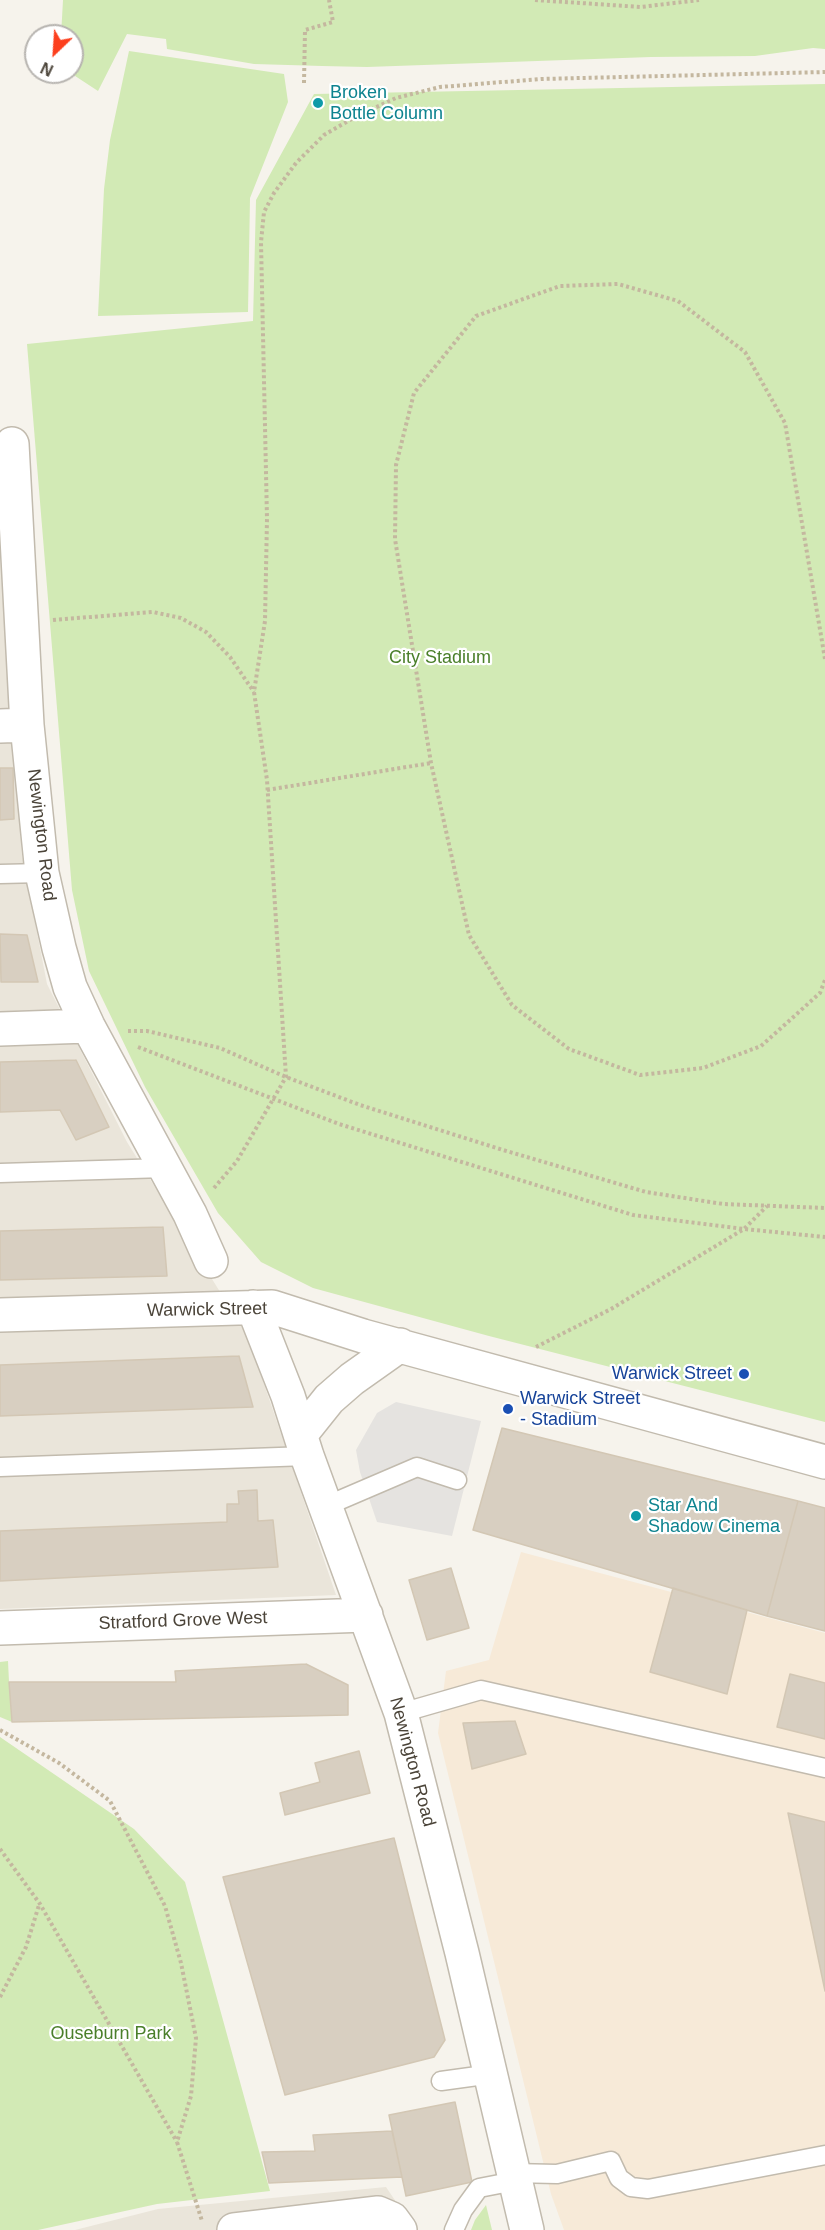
<!DOCTYPE html>
<html>
<head>
<meta charset="utf-8">
<style>
  body { margin:0 }
  #map { position:relative; width:825px; height:2230px; overflow:hidden; background:#f6f3ec; font-family:Helvetica,sans-serif }
  canvas { display:block }
  .north { position:absolute; left:24px; top:24px; width:60px; height:60px; box-sizing:border-box; background:#fff; border:2px solid #b7b4b0; border-radius:50%; rotate:205deg; font-size:16px; font-weight:700; line-height:24px; text-align:center; color:#4b4439 }
  .north::after { content:''; display:block; margin:auto; width:21px; height:27px; background:#fc3f1d; clip-path:polygon(50% 0,100% 100%,50% 72%,0 100%) }
</style>
</head>
<body>
<div id="map">
<canvas width="825" height="2230"></canvas>
<div class="north">N</div>
</div>
<script>
const context = document.querySelector('canvas').getContext('2d');
context.lineJoin = 'round';
function fill(path, color) { context.fillStyle = color; context.fill(path, 'evenodd'); }
const toPath = rows => new Path2D(rows.map(r => 'M' + r).join(''));
function stroke(path, color, width, dash) { context.strokeStyle = color; context.lineWidth = width; context.lineCap = dash ? 'butt' : 'round'; context.setLineDash(dash || []); context.stroke(path); }
function label(font, color, halo, rows, align = 'center') {
  context.font = font + ' Helvetica,sans-serif'; context.lineWidth = 4.5; context.setLineDash([]); context.textBaseline = 'middle'; context.strokeStyle = halo; context.fillStyle = color; for (const [text, x, y, turn = 0] of rows) {
    context.save(); context.translate(x, y); context.rotate((+turn || 0) * Math.PI / 180); context.textAlign = isNaN(turn) ? turn : align; if (halo) context.strokeText(text, 0, 0); context.fillText(text, 0, 0); context.restore();
  }
}
const residential = toPath([
  [0,542,22,855,47,984,127,1142,248,1337,336,1595,0,1609],
  [386,2187,415,2230,75,2230,158,2209]
]);
const commercial = toPath([
  [521,1552,825,1633,825,2230,564,2230,551,2194,438,1733,446,1671,489,1660]
]);
const green = toPath([
  [63,0,825,0,825,49,813,48,755,56,651,57,367,67,322,66,254,64,167,49,166,39,127,34,98,91,69,72,72,72,72,36,61,36],
  [129,51,284,74,288,102,250,198,248,312,98,316,104,189,110,140],
  [825,84,825,1422,489,1336,313,1288,261,1262,218,1213,145,1087,89,971,72,890,27,344,253,321,256,200,314,94],
  [8,1661,9,1682,12,1722,0,1717,0,1662],
  [0,1737,134,1829,185,1882,270,2191,157,2204,38,2230,0,2230],
  [486,2205,492,2230,471,2230,475,2220]
]);
const parking = toPath([
  [396,1402,481,1421,452,1536,377,1522,360,1472,356,1450,377,1413]
]);
const building = toPath([
  [0,768,13,768,14,819,0,820,0,768],
  [0,934,27,935,38,982,1,982,0,934],
  [76,1060,109,1127,76,1140,60,1110,0,1112,0,1062,76,1060],
  [163,1227,167,1276,0,1280,0,1231,163,1227],
  [239,1356,253,1407,0,1416,0,1365,239,1356],
  [502,1428,798,1501,767,1616,473,1530,502,1428],
  [257,1490,258,1521,273,1520,278,1567,0,1581,0,1531,227,1522,227,1504,239,1504,238,1491,257,1490],
  [798,1501,825,1508,825,1631,767,1616,798,1501],
  [451,1568,469,1628,427,1640,409,1580,451,1568],
  [673,1588,747,1610,727,1694,650,1672,673,1588],
  [306,1664,348,1685,348,1715,12,1722,9,1682,176,1682,175,1671,306,1664],
  [790,1674,825,1683,825,1739,777,1727,790,1674],
  [515,1721,526,1754,472,1769,463,1723,515,1721],
  [359,1751,370,1793,285,1815,280,1793,320,1782,315,1763,359,1751],
  [788,1813,825,1822,825,1991,788,1813],
  [394,1838,445,2040,434,2057,285,2095,223,1877,394,1838],
  [455,2102,472,2182,406,2196,389,2115,455,2102],
  [392,2131,402,2177,269,2183,262,2152,315,2151,313,2135,392,2131]
]);
const path = toPath([
  [535,0,641,7,699,0],
  [304,83,305,30,333,22,329,0],
  [53,620,153,612,181,618,206,632,230,657,254,692],
  [825,659,785,423,745,352,678,301,618,284,560,286,476,316,414,393,396,465,395,539,431,763,469,935,512,1005,569,1049,640,1075,703,1068,761,1046,820,993,825,980],
  [267,790,431,763],
  [128,1031,147,1031,220,1048,286,1077,360,1105,503,1150,646,1192,723,1204,825,1208],
  [138,1047,339,1124,633,1215,744,1229,825,1237],
  [214,1188,237,1161,286,1077,267,780,254,692,265,621,267,519,261,242,264,212,274,193,296,163,324,135,357,116,396,98,440,87,541,79,825,72],
  [536,1347,611,1309,744,1229,767,1206],
  [0,1730,59,1763,110,1801,165,1906,181,1963,196,2038,191,2096,177,2142,202,2221],
  [0,1849,40,1904,177,2142],
  [0,1997,26,1947,39,1905]
]);
const service = toPath([
  [0,874,42,873],
  [0,1173,165,1168],
  [0,1467,307,1456],
  [326,1506,417,1467,457,1480],
  [401,1713,481,1690,825,1768],
  [441,2081,492,2074],
  [512,2173,557,2174,611,2161,619,2178,631,2187,648,2189,825,2155],
  [454,2230,463,2210,479,2188,515,2181]
]);
const minor = toPath([
  [12,444,27,725,42,873,59,948,70,987,88,1026,190,1214,211,1261],
  [0,726,27,725],
  [0,1029,88,1026],
  [253,1307,288,1396,307,1456,401,1713,462,1953,527,2230],
  [0,1315,272,1307,363,1336,825,1462],
  [301,1434,329,1399,352,1379,400,1345],
  [0,1628,366,1615],
  [234,2230,378,2213,392,2219,400,2230]
]);
const markers = [
  [318,103,6,"#0f9aa8"],
  [744,1374,6,"#1a4fb4"],
  [508,1409,6,"#1a4fb4"],
  [636,1516,6,"#0f9aa8"]
];
const cultureNames = [
  ["Broken",330,93],
  ["Bottle Column",330,114],
  ["Star And",648,1506],
  ["Shadow Cinema",648,1527]
];
const parkNames = [
  ["City Stadium",440,658],
  ["Ouseburn Park",111,2034]
];
const streetNames = [
  ["Newington Road",41,835,83],
  ["Warwick Street",207,1310,-1],
  ["Stratford Grove West",183,1621,-2],
  ["Newington Road",412,1762,75]
];
const transitNames = [
  ["Warwick Street",732,1374],
  ["Warwick Street",520,1399,"left"],
  ["- Stadium",520,1420,"left"]
];
fill(residential, '#eae5da');
fill(commercial, '#f7ead8');
fill(green, '#d2eab5');
fill(parking, '#e5e3e0');
fill(building, '#d8cfc1');
stroke(building, '#d3c7b4', 1.5);
stroke(service, '#c2bbae', 21);
stroke(minor, '#c2bbae', 36);
stroke(path, '#c4b79f', 4, [3, 3]);
stroke(service, '#fff', 18);
stroke(minor, '#fff', 33);
for (const [x, y, r, color] of markers) { const dot = new Path2D(); dot.arc(x, y, r, 0, 2 * Math.PI); context.fillStyle = color; context.fill(dot); stroke(dot, '#fff', 2); }
label('18px', '#0d838f', '#fff', cultureNames, 'left');
label('18px', '#4a7f2a', '#fff', parkNames);
label('18px', '#4b4439', '#fff', streetNames);
label('18px', '#164399', '#fff', transitNames, 'right');
</script>
</body>
</html>
